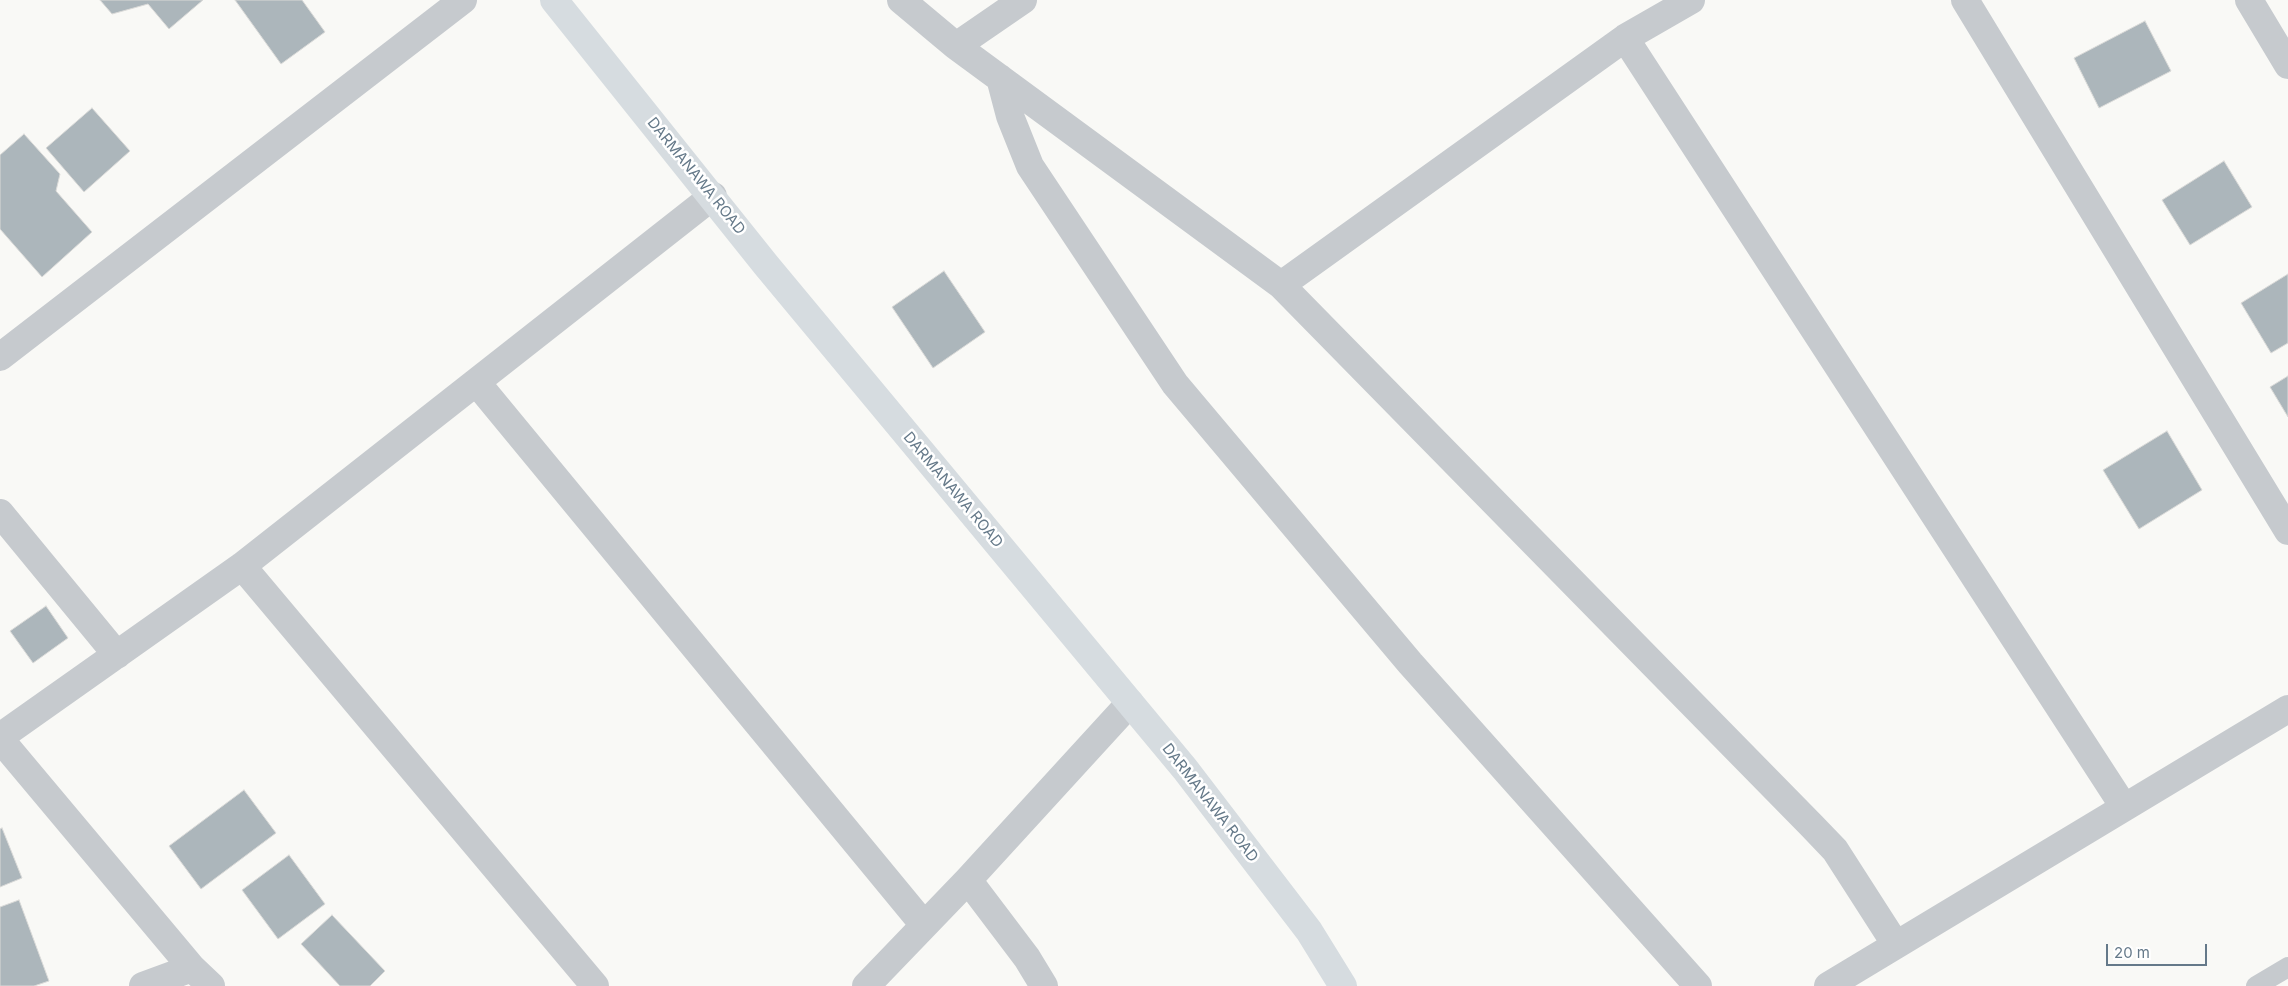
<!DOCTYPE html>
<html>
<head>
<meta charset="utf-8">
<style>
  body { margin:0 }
  #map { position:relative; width:2288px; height:986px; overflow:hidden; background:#f9f9f6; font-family:Inter,sans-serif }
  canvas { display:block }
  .scale { position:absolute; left:2106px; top:944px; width:101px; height:22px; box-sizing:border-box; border:2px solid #657989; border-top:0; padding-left:6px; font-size:15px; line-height:18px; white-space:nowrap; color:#657989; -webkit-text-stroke:4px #fff; paint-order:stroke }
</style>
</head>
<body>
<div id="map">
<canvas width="2288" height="986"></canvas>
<div class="scale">20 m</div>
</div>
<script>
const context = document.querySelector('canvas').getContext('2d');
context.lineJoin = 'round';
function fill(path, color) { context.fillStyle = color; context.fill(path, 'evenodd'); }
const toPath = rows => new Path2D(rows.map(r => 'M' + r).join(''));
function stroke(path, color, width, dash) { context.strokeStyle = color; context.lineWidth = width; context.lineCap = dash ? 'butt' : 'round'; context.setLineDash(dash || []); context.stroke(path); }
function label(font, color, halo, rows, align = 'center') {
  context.font = font + ' Inter,sans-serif'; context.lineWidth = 5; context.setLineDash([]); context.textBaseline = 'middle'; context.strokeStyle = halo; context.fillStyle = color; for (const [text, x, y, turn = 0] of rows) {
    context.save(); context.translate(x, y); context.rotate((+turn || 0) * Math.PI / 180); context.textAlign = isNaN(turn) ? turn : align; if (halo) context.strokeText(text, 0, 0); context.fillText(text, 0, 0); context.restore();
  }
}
const building = toPath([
  [100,0,203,0,169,29,148,4,112,14,100,0],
  [235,0,302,0,325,32,281,64,235,0],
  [2145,21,2171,71,2099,108,2074,58,2145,21],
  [92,108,130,151,84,192,46,148,92,108],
  [24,134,60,174,56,191,92,232,42,277,0,229,0,155,24,134],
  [2224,161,2252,207,2190,245,2162,200,2224,161],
  [944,271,985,332,933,368,892,307,944,271],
  [2288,274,2288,343,2271,353,2241,303,2288,274],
  [2288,376,2288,417,2270,387,2288,376],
  [2167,431,2202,490,2139,529,2103,470,2167,431],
  [46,606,68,638,33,663,10,631,46,606],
  [244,790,276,833,201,889,169,846,244,790],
  [2,828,22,878,0,887,0,829,2,828],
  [289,855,325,904,278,939,242,890,289,855],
  [19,900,49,981,34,986,0,986,0,907,19,900],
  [332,915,385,971,370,986,340,986,301,944,332,915]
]);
const lane = toPath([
  [2256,986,2288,967]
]);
const street = toPath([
  [901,0,956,46,1281,285,1812,826,1835,850,1896,945],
  [1965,0,2288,531],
  [2249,0,2288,65],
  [1625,38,2124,807],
  [956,46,1023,0],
  [1000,78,1010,116,1030,166,1175,384,1410,663,1698,986],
  [1281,285,1625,38,1691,0],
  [0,357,463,0],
  [477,383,924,925],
  [0,513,117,655],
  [242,566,595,986],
  [0,737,242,566,713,196],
  [0,739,192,968,211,986],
  [968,880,1027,958,1044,986],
  [143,986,192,968],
  [866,986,968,880,1130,703],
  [1828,986,2288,709]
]);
const secondary = toPath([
  [554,0,766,265,1185,769,1309,931,1343,986]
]);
const streetNames = [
  ["DARMANAWA ROAD",696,176,51],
  ["DARMANAWA ROAD",953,490,50],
  ["DARMANAWA ROAD",1210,803,52]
];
fill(building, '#acb6bb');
stroke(building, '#dadad8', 1);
stroke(lane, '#c6cace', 20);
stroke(street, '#c6cace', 28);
stroke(secondary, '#d6dce0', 28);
label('15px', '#657989', '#fff', streetNames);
</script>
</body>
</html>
